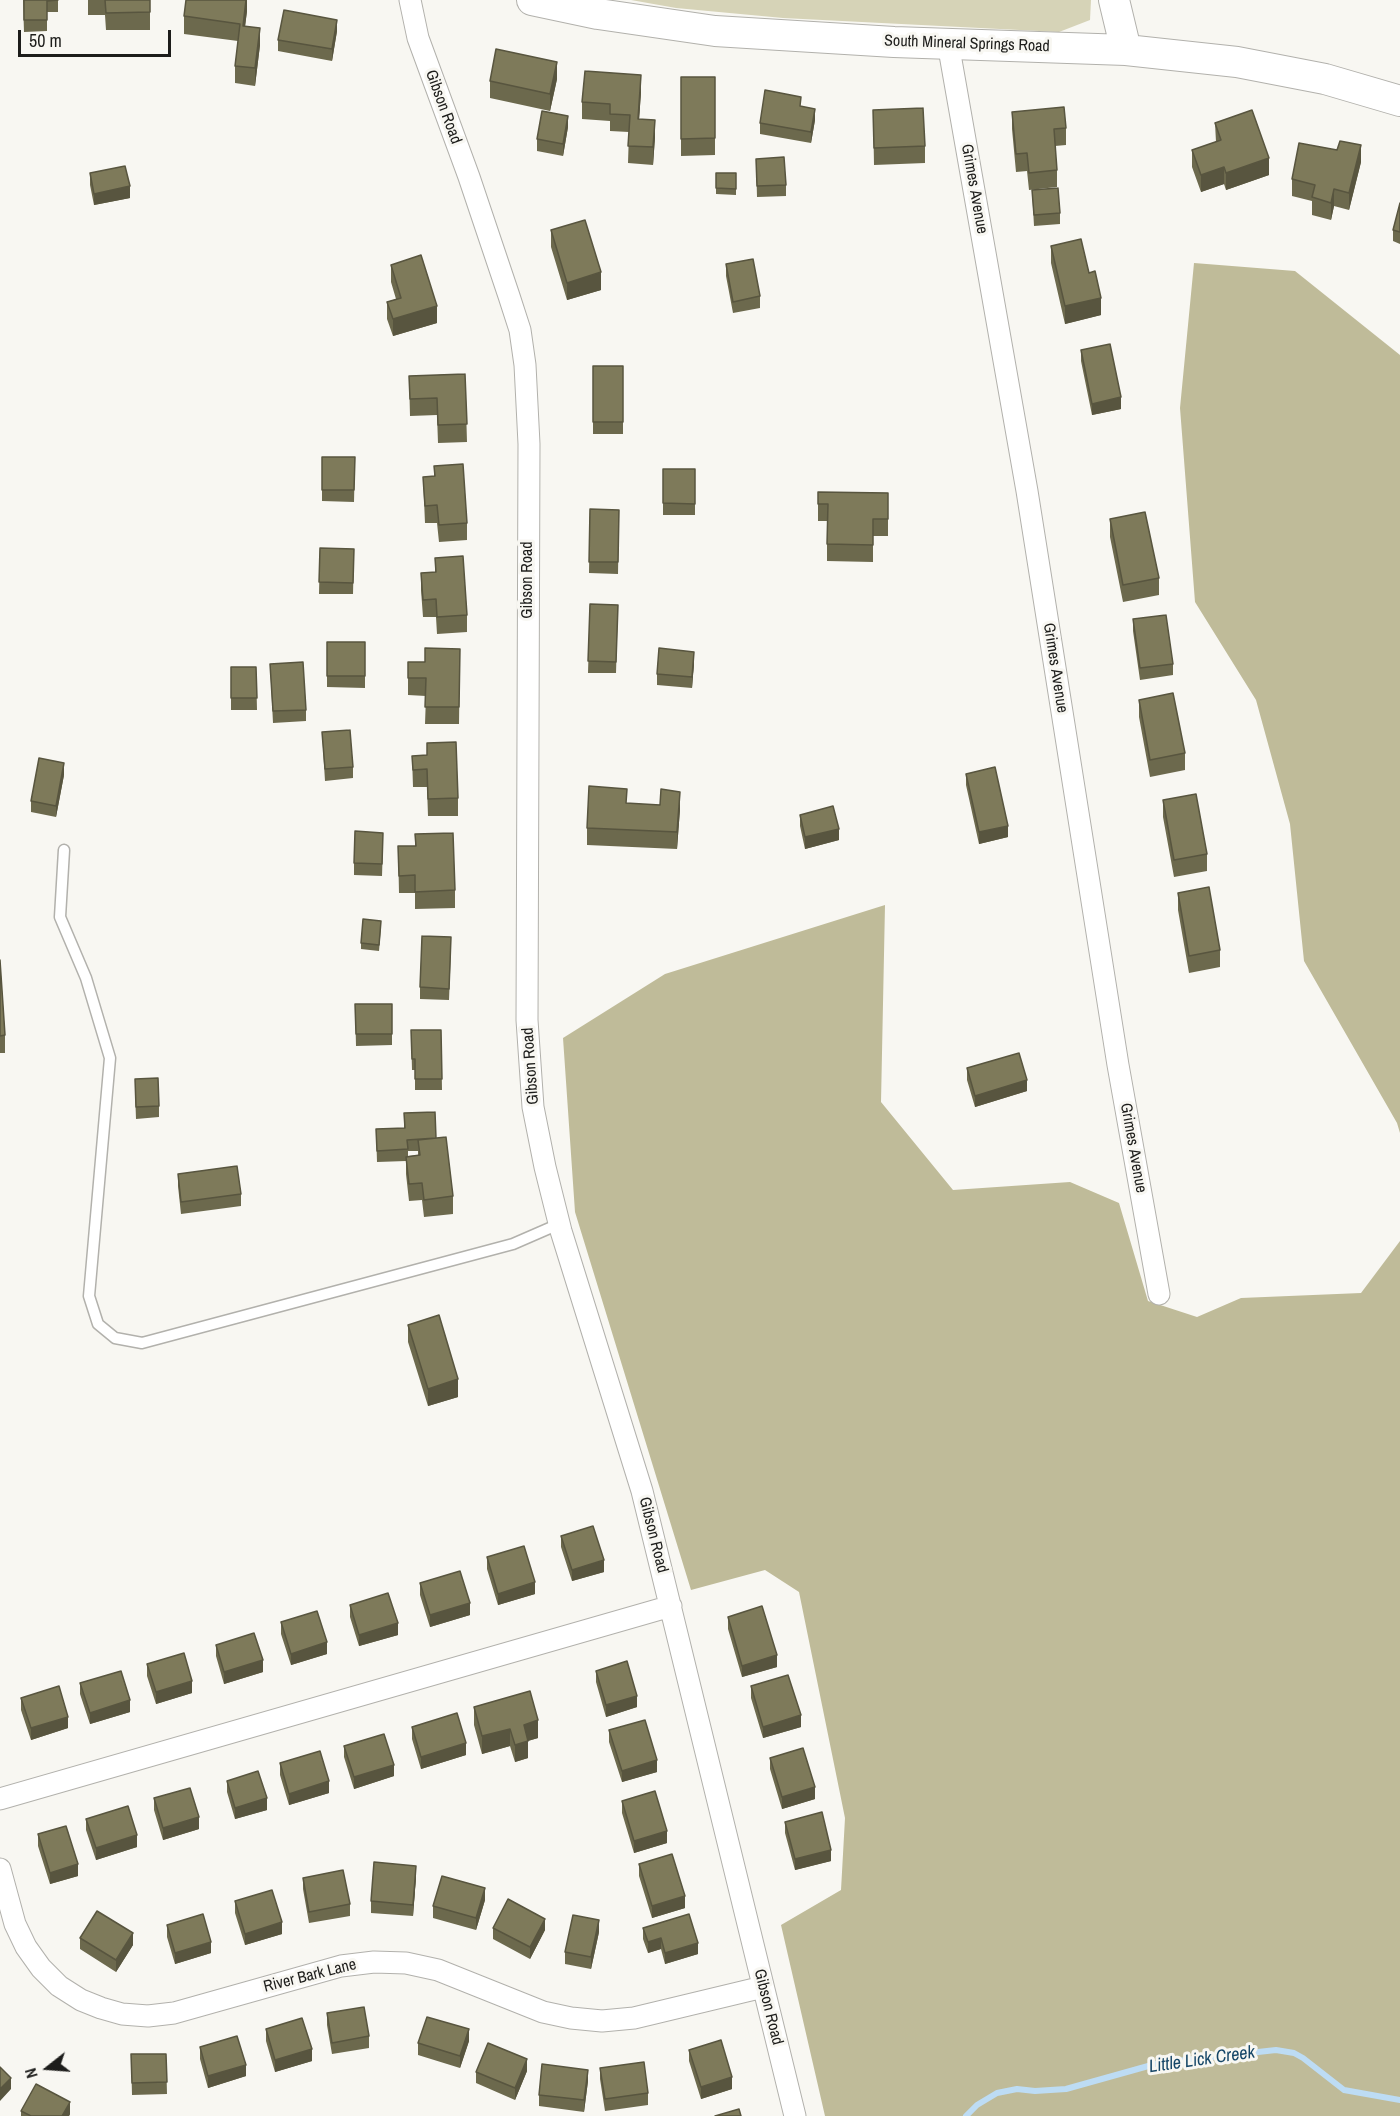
<!DOCTYPE html>
<html>
<head>
<meta charset="utf-8">
<style>
  body { margin:0 }
  #map { position:relative; width:1400px; height:2116px; overflow:hidden; background:#f8f7f2; font-family:"Archivo Narrow",sans-serif }
  canvas { display:block }
  .north { position:absolute; left:18px; top:2038px; width:60px; height:60px; -webkit-text-stroke:4px #f8f7f2; paint-order:stroke; rotate:253deg; font-size:16px; font-weight:700; line-height:24px; text-align:center; color:#1d1d1b }
  .north::after { content:''; display:block; margin:auto; width:21px; height:27px; background:#1d1d1b; clip-path:polygon(50% 0,100% 100%,50% 72%,0 100%) }
  .scale { position:absolute; left:18px; top:30px; width:153px; height:27px; box-sizing:border-box; border:3px solid #1d1d1b; border-top:0; padding-left:8px; font-size:18px; line-height:21px; white-space:nowrap; color:#1d1d1b; -webkit-text-stroke:4px #f8f7f2; paint-order:stroke }
</style>
</head>
<body>
<div id="map">
<canvas width="1400" height="2116"></canvas>
<div class="north">N</div>
<div class="scale">50 m</div>
</div>
<script>
const context = document.querySelector('canvas').getContext('2d');
context.lineJoin = 'round';
function fill(path, color) { context.fillStyle = color; context.fill(path, 'evenodd'); }
const toPath = rows => new Path2D(rows.map(r => 'M' + r).join(''));
function stroke(path, color, width, dash) { context.strokeStyle = color; context.lineWidth = width; context.lineCap = dash ? 'butt' : 'round'; context.setLineDash(dash || []); context.stroke(path); }
function label(font, color, halo, rows, align = 'center') {
  context.font = font + ' "Archivo Narrow",sans-serif'; context.lineWidth = 6; context.setLineDash([]); context.textBaseline = 'middle'; context.strokeStyle = halo; context.fillStyle = color; for (const [text, x, y, turn = 0] of rows) {
    context.save(); context.translate(x, y); context.rotate((+turn || 0) * Math.PI / 180); context.textAlign = isNaN(turn) ? turn : align; if (halo) context.strokeText(text, 0, 0); context.fillText(text, 0, 0); context.restore();
  }
}
const green = toPath([
  [631,0,1091,0,1090,20,1059,32,783,18,676,8]
]);
const forest = toPath([
  [1194,263,1295,271,1400,355,1400,1133,1397,1123,1304,961,1290,824,1256,700,1195,602,1180,408],
  [885,905,881,1102,953,1190,1070,1182,1119,1203,1148,1301,1197,1317,1241,1298,1361,1293,1400,1241,1400,2116,825,2116,781,1925,841,1890,845,1818,799,1592,765,1570,691,1590,575,1212,563,1038,665,974]
]);
const stream = toPath([
  [966,2116,977,2105,997,2093,1017,2089,1035,2091,1066,2089,1159,2063,1276,2050,1294,2053,1303,2058,1344,2090,1400,2100]
]);
const lane = toPath([
  [64,850,60,917,86,978,110,1058,89,1296,98,1324,115,1338,142,1343,513,1244,559,1224]
]);
const street = toPath([
  [410,0,418,38,469,177,509,296,520,330,525,365,529,444,527,1020,533,1107,545,1167,561,1231,642,1491,795,2116],
  [948,43,1027,491,1118,1065,1159,1294],
  [0,1799,671,1606],
  [0,1869,15,1924,26,1947,41,1968,59,1986,81,2000,101,2008,122,2014,148,2016,174,2013,341,1966,374,1962,406,1963,438,1970,543,2012,571,2018,602,2021,634,2018,763,1987]
]);
const secondary = toPath([
  [532,0,598,14,715,31,894,42,1126,50,1237,62,1325,79,1400,101],
  [1114,0,1126,50]
]);
const wall = toPath([
  [23,0,58,0,58,12,47,12,47,31,24,32],
  [88,0,150,0,150,30,106,30,105,15,88,15],
  [247,0,247,11,245,26,260,45,255,86,235,83,235,66,238,41,184,34,184,16],
  [337,31,332,61,278,51,278,40],
  [681,77,715,77,715,155,681,156],
  [557,79,550,111,490,98,490,81],
  [641,92,639,119,655,137,653,165,628,163,629,132,610,131,610,121,582,119,582,102],
  [873,110,925,146,925,163,874,165],
  [1012,112,1066,128,1066,145,1055,146,1057,170,1057,187,1029,190,1027,171,1016,172,1012,129],
  [815,120,811,143,760,134,760,123],
  [1215,123,1269,175,1226,190,1224,184,1201,192,1192,167,1192,150,1216,142],
  [568,127,563,156,537,151,537,139],
  [756,159,786,185,786,196,757,197],
  [1361,162,1349,210,1334,206,1331,220,1312,215,1312,201,1292,196,1292,179],
  [90,173,130,198,94,205,90,185],
  [716,173,736,173,736,195,716,194],
  [1032,190,1060,213,1060,224,1034,226],
  [1400,203,1400,244,1393,241,1393,230],
  [551,230,601,290,567,300,551,247],
  [1051,246,1089,273,1101,315,1065,324,1051,263],
  [726,264,760,296,760,308,733,313,726,276],
  [391,265,437,323,393,336,387,319,387,302,396,299,391,282],
  [1081,350,1121,409,1092,415,1081,361],
  [593,366,623,366,623,434,593,434],
  [465,374,467,442,438,443,437,415,410,416,409,376],
  [322,457,355,457,354,502,322,501],
  [434,466,467,523,467,540,439,542,437,523,425,523,423,477,434,476],
  [663,469,695,469,695,515,663,515],
  [818,492,888,493,888,536,873,536,873,562,827,561,827,521,818,521],
  [590,509,619,510,618,574,589,573],
  [1110,519,1159,578,1159,595,1123,602,1110,537],
  [320,548,354,549,353,594,319,594],
  [435,558,467,615,467,632,437,634,436,617,423,617,421,590,421,573,435,572],
  [590,604,618,605,616,673,588,673],
  [1133,619,1173,664,1173,675,1140,680,1133,631],
  [327,642,365,642,365,688,327,687],
  [460,649,459,724,425,724,426,696,408,695,408,662,425,662],
  [694,663,692,688,657,685,657,674],
  [270,664,306,710,306,721,273,723],
  [231,667,256,667,257,710,231,710],
  [1139,700,1185,753,1185,770,1150,777,1139,717],
  [322,732,353,767,353,778,325,781],
  [412,756,458,798,458,816,428,816,427,787,413,787],
  [966,774,1008,837,979,844,966,785],
  [64,775,56,817,31,812,31,801],
  [1163,800,1207,854,1207,871,1174,877,1163,817],
  [627,803,680,809,677,849,587,845,587,828],
  [800,815,839,840,805,849,800,826],
  [415,834,455,890,455,908,415,909,415,893,399,893,398,846,415,846],
  [383,844,382,876,354,875,354,863],
  [1178,893,1220,950,1220,967,1189,973,1178,910],
  [381,927,379,951,361,949,361,943],
  [451,949,449,1000,420,999,420,987],
  [0,960,5,1035,5,1053,0,1053],
  [355,1004,392,1004,392,1045,356,1046],
  [411,1030,441,1030,442,1090,415,1090,415,1070,412,1070],
  [967,1068,1027,1091,975,1107,967,1080],
  [135,1091,159,1106,159,1117,136,1119],
  [404,1113,436,1138,453,1196,453,1214,424,1217,422,1200,409,1201,406,1174,406,1161,377,1162,376,1129,404,1128],
  [408,1151,418,1151,418,1155,408,1156],
  [178,1174,241,1194,241,1206,181,1214,178,1186],
  [408,1325,458,1397,428,1406,408,1342],
  [561,1536,604,1572,572,1581,561,1547],
  [487,1557,535,1594,498,1605,487,1569],
  [420,1583,470,1615,430,1627,420,1595],
  [350,1605,398,1635,359,1646,350,1617],
  [728,1617,777,1667,742,1677,728,1629],
  [281,1622,327,1654,291,1665,281,1634],
  [216,1645,263,1672,224,1684,216,1656],
  [147,1664,192,1693,156,1704,147,1676],
  [596,1671,637,1707,606,1717,596,1682],
  [80,1683,130,1712,90,1724,80,1694],
  [751,1686,801,1727,763,1738,751,1698],
  [21,1698,68,1728,31,1740,21,1710],
  [474,1707,538,1738,528,1741,528,1758,515,1762,510,1746,482,1754,474,1725],
  [412,1727,466,1755,421,1769,412,1739],
  [609,1730,657,1772,622,1782,609,1742],
  [344,1746,394,1776,354,1789,344,1757],
  [770,1758,815,1799,782,1809,770,1769],
  [280,1763,329,1793,289,1805,280,1775],
  [227,1781,267,1810,235,1819,227,1792],
  [154,1798,199,1829,163,1840,154,1810],
  [622,1801,667,1843,634,1853,622,1813],
  [86,1819,137,1847,96,1860,86,1830],
  [785,1822,831,1861,795,1870,785,1833],
  [38,1834,78,1876,50,1884,38,1846],
  [639,1864,685,1908,652,1918,639,1876],
  [416,1877,413,1916,371,1913,371,1901],
  [303,1878,350,1904,350,1916,309,1923,303,1889],
  [485,1900,476,1930,433,1918,433,1906],
  [235,1901,282,1934,245,1945,235,1913],
  [167,1925,211,1953,175,1964,167,1937],
  [493,1928,545,1930,530,1959,493,1939],
  [643,1928,698,1954,665,1964,661,1949,648,1953,643,1939],
  [599,1932,591,1969,565,1964,565,1952],
  [80,1938,133,1945,116,1972,80,1949],
  [327,2013,369,2036,369,2048,332,2054,327,2025],
  [266,2029,312,2061,275,2072,266,2041],
  [469,2041,460,2068,418,2055,418,2043],
  [200,2047,246,2076,208,2088,200,2059],
  [689,2050,732,2089,701,2099,689,2061],
  [131,2054,166,2054,167,2094,132,2095],
  [600,2068,648,2093,648,2105,605,2111,600,2079],
  [527,2071,515,2100,476,2083,476,2072],
  [588,2081,584,2112,539,2106,539,2095],
  [21,2111,70,2114,69,2116,21,2116]
]);
const shadedWall = toPath([
  [246,0,247,0,247,11,243,43,243,26],
  [337,20,337,31,332,61,332,49],
  [260,28,260,45,255,86,255,68],
  [557,62,557,79,550,111,550,94],
  [641,75,641,92,638,136,638,119],
  [815,109,815,120,811,143,811,132],
  [568,116,568,127,563,156,563,144],
  [655,120,655,137,653,165,653,147],
  [1361,145,1361,162,1349,210,1349,193],
  [1269,158,1269,175,1226,190,1226,173],
  [1224,167,1224,184,1201,192,1201,175],
  [130,186,130,198,94,205,94,194],
  [1334,189,1334,206,1331,220,1331,203],
  [601,272,601,290,567,300,567,283],
  [1101,298,1101,315,1065,324,1065,306],
  [437,306,437,323,393,336,393,319],
  [1121,397,1121,409,1092,415,1092,404],
  [694,652,694,663,692,688,692,677],
  [64,763,64,775,56,817,56,806],
  [680,792,680,809,677,849,677,832],
  [1008,826,1008,837,979,844,979,832],
  [839,829,839,840,805,849,805,837],
  [1027,1080,1027,1091,975,1107,975,1096],
  [458,1379,458,1397,428,1406,428,1389],
  [604,1560,604,1572,572,1581,572,1570],
  [535,1582,535,1594,498,1605,498,1594],
  [470,1603,470,1615,430,1627,430,1615],
  [398,1623,398,1635,359,1646,359,1635],
  [327,1642,327,1654,291,1665,291,1654],
  [777,1655,777,1667,742,1677,742,1666],
  [263,1660,263,1672,224,1684,224,1672],
  [192,1681,192,1693,156,1704,156,1692],
  [637,1696,637,1707,606,1717,606,1705],
  [130,1700,130,1712,90,1724,90,1713],
  [801,1715,801,1727,763,1738,763,1727],
  [68,1717,68,1728,31,1740,31,1728],
  [538,1720,538,1738,524,1742,524,1725],
  [510,1729,510,1746,482,1754,482,1736],
  [528,1741,528,1758,515,1762,515,1745],
  [466,1743,466,1755,421,1769,421,1757],
  [657,1760,657,1772,622,1782,622,1771],
  [394,1765,394,1776,354,1789,354,1777],
  [329,1781,329,1793,289,1805,289,1794],
  [815,1787,815,1799,782,1809,782,1797],
  [267,1798,267,1810,235,1819,235,1808],
  [199,1817,199,1829,163,1840,163,1828],
  [667,1831,667,1843,634,1853,634,1841],
  [137,1835,137,1847,96,1860,96,1848],
  [831,1850,831,1861,795,1870,795,1859],
  [78,1864,78,1876,50,1884,50,1873],
  [416,1866,416,1877,413,1916,413,1905],
  [485,1888,485,1900,476,1930,476,1918],
  [685,1896,685,1908,652,1918,652,1906],
  [545,1919,545,1930,530,1959,530,1947],
  [599,1920,599,1932,591,1969,591,1957],
  [282,1922,282,1934,245,1945,245,1934],
  [133,1933,133,1945,116,1972,116,1960],
  [661,1938,661,1949,648,1953,648,1942],
  [211,1942,211,1953,175,1964,175,1953],
  [698,1943,698,1954,665,1964,665,1953],
  [469,2029,469,2041,460,2068,460,2056],
  [312,2049,312,2061,275,2072,275,2060],
  [527,2059,527,2071,515,2100,515,2088],
  [246,2065,246,2076,208,2088,208,2076],
  [588,2070,588,2081,584,2112,584,2100],
  [732,2077,732,2089,701,2099,701,2087],
  [11,2078,11,2089,0,2101,0,2089],
  [70,2102,70,2114,69,2116,62,2116]
]);
const building = toPath([
  [24,0,58,0,47,1,47,20,24,20,24,0],
  [105,0,150,0,150,12,106,13,105,0],
  [186,0,246,0,243,26,260,28,255,68,235,66,240,24,184,16,186,0],
  [284,10,337,20,332,49,278,40,284,10],
  [496,49,557,62,550,94,490,81,496,49],
  [585,71,641,75,638,119,655,120,653,147,628,146,630,115,610,114,610,104,582,102,585,71],
  [681,77,715,77,715,138,681,139,681,77],
  [765,90,801,97,800,106,815,109,811,132,760,123,765,90],
  [1064,107,1066,128,1054,129,1057,170,1029,173,1027,153,1016,154,1012,112,1064,107],
  [923,108,925,146,874,148,873,110,923,108],
  [1252,110,1269,158,1226,173,1224,167,1201,175,1192,150,1221,140,1215,123,1252,110],
  [542,111,568,116,563,144,537,139,542,111],
  [1340,141,1361,145,1349,193,1334,189,1331,203,1312,197,1315,185,1292,179,1299,143,1337,150,1340,141],
  [784,157,786,185,757,186,756,159,784,157],
  [125,166,130,186,94,194,90,173,125,166],
  [716,173,736,173,736,189,716,188,716,173],
  [1058,188,1060,213,1034,215,1032,190,1058,188],
  [1400,203,1400,232,1393,230,1400,203],
  [585,220,601,272,567,283,551,230,585,220],
  [1081,239,1089,273,1095,271,1101,298,1065,306,1051,246,1081,239],
  [421,255,437,306,393,319,387,302,401,298,391,265,421,255],
  [753,259,760,296,733,302,726,264,753,259],
  [1110,344,1121,397,1092,404,1081,350,1110,344],
  [593,366,623,366,623,422,593,422,593,366],
  [465,374,467,424,438,425,437,398,410,399,409,376,465,374],
  [322,457,355,457,354,490,322,490,322,457],
  [463,464,467,523,439,525,437,505,425,506,423,477,435,476,434,466,463,464],
  [663,469,695,469,695,504,663,503,663,469],
  [818,492,888,493,888,519,873,519,873,545,827,544,828,504,818,504,818,492],
  [590,509,619,510,618,562,589,562,590,509],
  [1145,512,1159,578,1123,585,1110,519,1145,512],
  [320,548,354,549,353,583,319,582,320,548],
  [463,556,467,615,437,617,436,599,423,600,421,573,436,572,435,558,463,556],
  [590,604,618,605,616,662,588,661,590,604],
  [1166,615,1173,664,1140,668,1133,619,1166,615],
  [327,642,365,642,365,676,327,676,327,642],
  [425,648,460,649,459,707,425,707,426,678,408,678,408,662,425,662,425,648],
  [659,648,694,652,692,677,657,674,659,648],
  [303,662,306,710,273,711,270,664,303,662],
  [231,667,256,667,257,698,231,698,231,667],
  [1173,693,1185,753,1150,760,1139,700,1173,693],
  [350,730,353,767,325,769,322,732,350,730],
  [456,742,458,798,428,799,427,769,413,770,412,756,427,755,427,743,456,742],
  [39,758,64,763,56,806,31,801,39,758],
  [995,767,1008,826,979,832,966,774,995,767],
  [589,786,627,789,626,803,660,805,661,789,680,792,677,832,587,828,589,786],
  [1196,794,1207,854,1174,860,1163,800,1196,794],
  [833,806,839,829,805,837,800,815,833,806],
  [355,831,383,833,382,864,354,863,355,831],
  [453,833,455,890,415,892,415,875,399,876,398,846,416,846,415,834,453,833],
  [1209,887,1220,950,1189,956,1178,893,1209,887],
  [363,919,381,921,379,945,361,943,363,919],
  [422,936,451,937,449,989,420,987,422,936],
  [0,960,5,1035,0,1036,0,960],
  [355,1004,392,1004,392,1034,356,1034,355,1004],
  [411,1030,441,1030,442,1079,415,1079,415,1059,412,1059,411,1030],
  [1019,1053,1027,1080,975,1096,967,1068,1019,1053],
  [158,1078,159,1106,136,1107,135,1079,158,1078],
  [435,1112,436,1138,407,1140,408,1149,377,1151,376,1129,405,1128,404,1113,435,1112],
  [446,1137,453,1196,424,1200,422,1183,409,1184,406,1157,420,1155,418,1140,446,1137],
  [237,1166,241,1194,181,1202,178,1174,237,1166],
  [439,1315,458,1379,428,1389,408,1325,439,1315],
  [593,1526,604,1560,572,1570,561,1536,593,1526],
  [524,1546,535,1582,498,1594,487,1557,524,1546],
  [460,1571,470,1603,430,1615,420,1583,460,1571],
  [388,1593,398,1623,359,1635,350,1605,388,1593],
  [762,1606,777,1655,742,1666,728,1617,762,1606],
  [317,1611,327,1642,291,1654,281,1622,317,1611],
  [254,1633,263,1660,224,1672,216,1645,254,1633],
  [184,1653,192,1681,156,1692,147,1664,184,1653],
  [627,1661,637,1696,606,1705,596,1671,627,1661],
  [121,1671,130,1700,90,1713,80,1683,121,1671],
  [788,1675,801,1715,763,1727,751,1686,788,1675],
  [59,1686,68,1717,31,1728,21,1698,59,1686],
  [530,1691,538,1720,524,1725,528,1741,515,1745,510,1729,482,1736,474,1707,530,1691],
  [457,1713,466,1743,421,1757,412,1727,457,1713],
  [645,1720,657,1760,622,1771,609,1730,645,1720],
  [384,1734,394,1765,354,1777,344,1746,384,1734],
  [803,1748,815,1787,782,1797,770,1758,803,1748],
  [320,1751,329,1781,289,1794,280,1763,320,1751],
  [258,1771,267,1798,235,1808,227,1781,258,1771],
  [190,1788,199,1817,163,1828,154,1798,190,1788],
  [655,1791,667,1831,634,1841,622,1801,655,1791],
  [128,1806,137,1835,96,1848,86,1819,128,1806],
  [822,1812,831,1850,795,1859,785,1822,822,1812],
  [66,1826,78,1864,50,1873,38,1834,66,1826],
  [672,1854,685,1896,652,1906,639,1864,672,1854],
  [374,1862,416,1866,413,1905,371,1901,374,1862],
  [343,1870,350,1904,309,1912,303,1878,343,1870],
  [442,1876,485,1888,476,1918,433,1906,442,1876],
  [272,1890,282,1922,245,1934,235,1901,272,1890],
  [508,1899,545,1919,530,1947,493,1928,508,1899],
  [97,1911,133,1933,116,1960,80,1938,97,1911],
  [203,1914,211,1942,175,1953,167,1925,203,1914],
  [689,1914,698,1943,665,1953,661,1938,648,1942,643,1928,689,1914],
  [573,1915,599,1920,591,1957,565,1952,573,1915],
  [364,2007,369,2036,332,2043,327,2013,364,2007],
  [427,2017,469,2029,460,2056,418,2043,427,2017],
  [302,2018,312,2049,275,2060,266,2029,302,2018],
  [237,2036,246,2065,208,2076,200,2047,237,2036],
  [721,2040,732,2077,701,2087,689,2050,721,2040],
  [488,2043,527,2059,515,2088,476,2072,488,2043],
  [131,2054,166,2054,167,2082,132,2083,131,2054],
  [644,2062,648,2093,605,2099,600,2068,644,2062],
  [542,2064,588,2070,584,2100,539,2095,542,2064],
  [0,2067,11,2078,0,2089,0,2067],
  [36,2084,70,2102,62,2116,31,2116,21,2111,36,2084],
  [739,2109,741,2116,715,2116,739,2109]
]);
const streetNames = [
  ["South Mineral Springs Road",967,44,2],
  ["Gibson Road",443,107,70],
  ["Grimes Avenue",974,189,80],
  ["Gibson Road",528,580,-90],
  ["Grimes Avenue",1055,668,81],
  ["Gibson Road",531,1066,-94],
  ["Grimes Avenue",1133,1148,80],
  ["Gibson Road",653,1535,76],
  ["River Bark Lane",310,1976,-14],
  ["Gibson Road",768,2007,76]
];
const waterNames = [
  ["Little Lick Creek",1202,2060,-8]
];
fill(green, '#d6d3b7');
fill(forest, '#bfbb99');
stroke(stream, '#bddcf4', 6);
stroke(lane, '#b2b1ac', 13);
stroke(street, '#b2b1ac', 23);
stroke(secondary, '#b2b1ac', 32);
stroke(lane, '#fff', 10);
stroke(street, '#fff', 21);
stroke(secondary, '#fff', 30);
fill(wall, '#6c694d');
fill(shadedWall, '#58553f');
fill(building, '#7e7a5a');
stroke(building, '#58553f', 1.5);
label('16px', '#1d1d1b', '#f8f7f2', streetNames);
label('italic 18px', '#154667', '#f8f7f2', waterNames);
</script>
</body>
</html>
